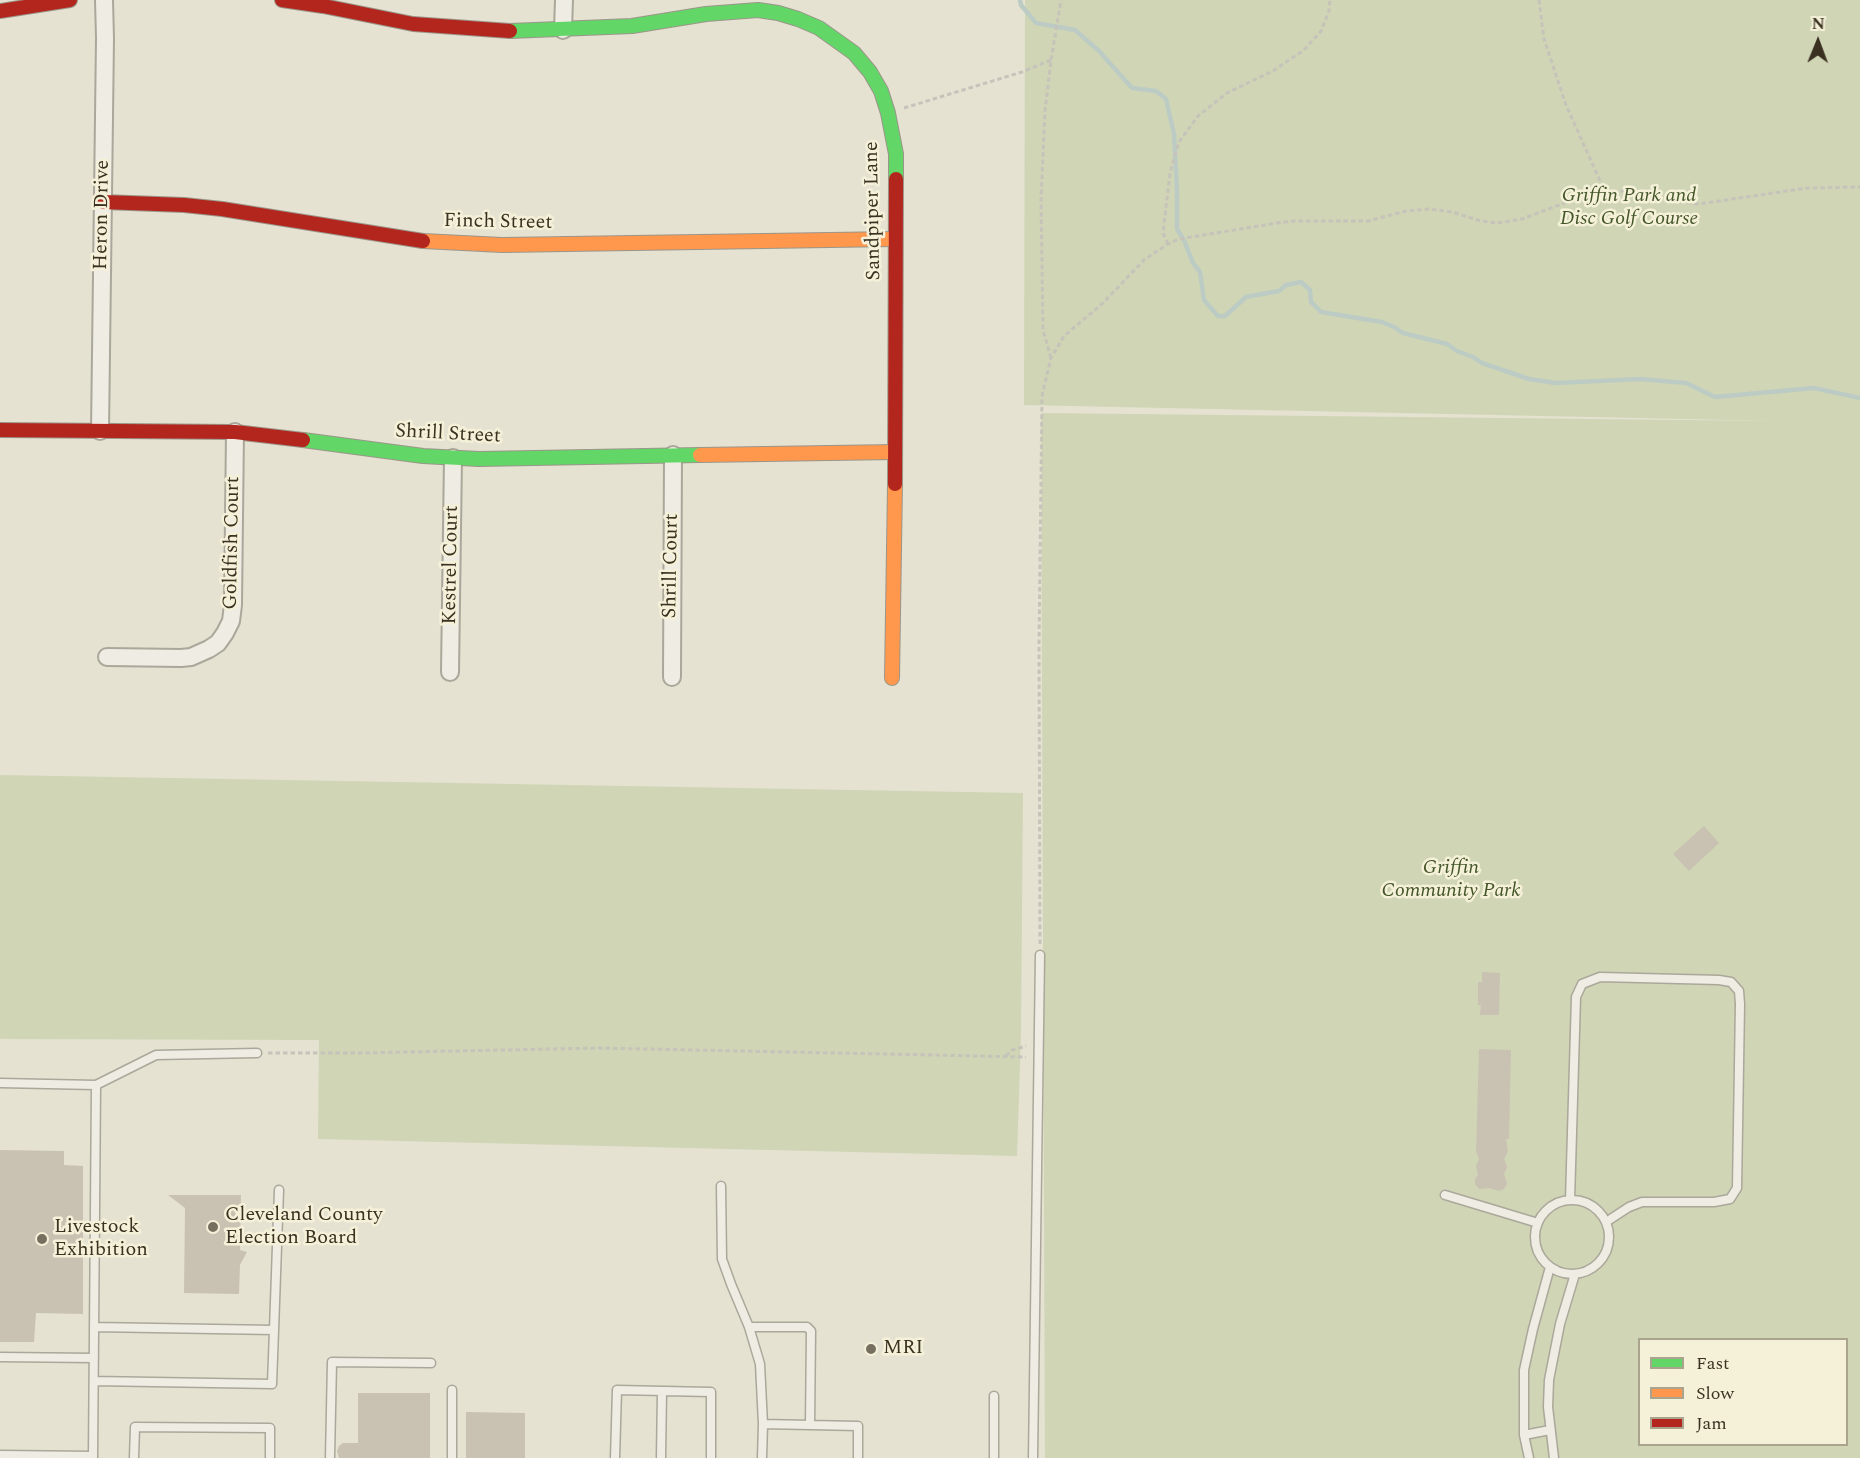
<!DOCTYPE html>
<html>
<head>
<meta charset="utf-8">
<style>
  body { margin:0 }
  #map { position:relative; width:1860px; height:1458px; overflow:hidden; background:#e5e2d2; font-family:Spectral,serif }
  canvas { display:block }
  .legend { position:absolute; left:1638px; top:1338px; width:210px; height:108px; box-sizing:border-box; background:#f5f1d9; border:2px solid #aaa48f; margin:0; padding:8px 10px; list-style:none; font-size:18px; color:#3a3121 }
  .legend li { display:flex; align-items:center; gap:12px; height:30px }
  .legend b { width:30px; border:2px solid #aaa48f }
  .north { position:absolute; left:1788px; top:12px; width:60px; height:60px; -webkit-text-stroke:4px #f5f1d9; paint-order:stroke; rotate:1deg; font-size:16px; font-weight:700; line-height:24px; text-align:center; color:#3a3121 }
  .north::after { content:''; display:block; margin:auto; width:21px; height:27px; background:#3a3121; clip-path:polygon(50% 0,100% 100%,50% 72%,0 100%) }
</style>
</head>
<body>
<div id="map">
<canvas width="1860" height="1458"></canvas>
<ul class="legend">
<li><b style="height:8px;background:#63d668"></b>Fast</li>
<li><b style="height:8px;background:#ff974d"></b>Slow</li>
<li><b style="height:8px;background:#b3261e"></b>Jam</li>
</ul>
<div class="north">N</div>
</div>
<script>
const context = document.querySelector('canvas').getContext('2d');
context.lineJoin = 'round';
function fill(path, color) { context.fillStyle = color; context.fill(path, 'evenodd'); }
const toPath = rows => new Path2D(rows.map(r => 'M' + r).join(''));
function stroke(path, color, width, dash) { context.strokeStyle = color; context.lineWidth = width; context.lineCap = dash ? 'butt' : 'round'; context.setLineDash(dash || []); context.stroke(path); }
function label(font, color, halo, rows, align = 'center') {
  context.font = font + ' Spectral,serif'; context.lineWidth = 5; context.setLineDash([]); context.textBaseline = 'middle'; context.strokeStyle = halo; context.fillStyle = color; for (const [text, x, y, turn = 0] of rows) {
    context.save(); context.translate(x, y); context.rotate((+turn || 0) * Math.PI / 180); context.textAlign = isNaN(turn) ? turn : align; if (halo) context.strokeText(text, 0, 0); context.fillText(text, 0, 0); context.restore();
  }
}
const green = toPath([
  [1025,0,1860,0,1860,1458,1045,1458,1041,413,1777,421,1024,405],
  [1640,1340,1846,1340,1846,1444,1640,1444],
  [0,775,1023,793,1021,1033,1017,1156,318,1139,319,1040,0,1039]
]);
const stream = toPath([
  [1020,0,1021,5,1036,23,1075,30,1099,51,1132,88,1156,91,1166,99,1174,134,1177,190,1177,229,1184,240,1193,263,1200,272,1204,300,1218,316,1225,316,1246,297,1279,291,1286,285,1301,282,1310,290,1311,302,1321,312,1382,322,1394,327,1403,333,1447,344,1457,351,1473,357,1482,363,1529,379,1556,383,1640,379,1686,383,1715,397,1814,388,1860,398]
]);
const building = toPath([
  [1704,826,1719,843,1689,871,1673,854],
  [1482,972,1500,973,1499,1015,1480,1015,1481,1005,1478,1005,1478,982,1482,982],
  [1479,1049,1511,1050,1509,1139,1506,1139,1508,1152,1504,1159,1507,1167,1504,1174,1507,1184,1504,1189,1499,1191,1489,1188,1479,1189,1475,1184,1475,1179,1478,1175,1476,1166,1479,1159,1476,1151],
  [0,1150,64,1151,64,1165,83,1166,83,1314,36,1313,34,1342,0,1342],
  [168,1195,241,1195,240,1250,247,1252,240,1265,239,1294,184,1293,185,1208],
  [358,1393,430,1393,430,1458,339,1458,337,1451,339,1446,343,1443,358,1443],
  [466,1412,525,1413,525,1458,466,1458]
]);
const path = toPath([
  [1539,0,1544,39,1566,105,1605,192],
  [904,108,1022,72,1051,60],
  [1168,244,1163,233,1170,173,1179,142,1198,116,1227,93,1273,71,1304,50,1321,31,1329,11,1330,0],
  [1051,358,1043,330,1041,199,1045,111,1051,60,1061,0],
  [1040,944,1039,646,1042,396,1051,358,1064,336,1102,304,1145,259,1168,244,1179,239,1277,223,1295,221,1368,221,1406,211,1429,209,1452,212,1481,221,1497,223,1522,219,1588,194,1605,192,1628,191,1644,193,1673,201,1699,204,1807,188,1860,187],
  [268,1053,360,1053,598,1048,1026,1057],
  [1006,1056,1012,1050,1026,1046]
]);
const lane = toPath([
  [0,1083,96,1085,156,1055,257,1053],
  [721,1186,722,1259,731,1284,749,1327,760,1364,763,1424,762,1458],
  [1445,1195,1538,1223],
  [1570,1200,1576,997,1582,984,1600,977,1719,980,1731,982,1739,991,1740,1004,1737,1188,1730,1199,1714,1202,1642,1202,1629,1207,1606,1222],
  '1535 1237a37 37 0 1 1 74 0a37 37 0 1 1-74 0Z',
  [749,1327,807,1327,811,1331,810,1425],
  [274,1330,279,1190],
  [0,1357,94,1358],
  [94,1381,272,1384,274,1330,94,1327],
  [763,1424,858,1426,858,1458],
  [1524,1435,1550,1430],
  [0,1455,93,1456],
  [93,1458,96,1085],
  [134,1458,135,1427,270,1428,270,1458],
  [330,1458,332,1362,431,1363],
  [452,1458,452,1390],
  [615,1458,617,1390,711,1392,711,1458],
  [661,1458,662,1391],
  [994,1458,994,1396],
  [1033,1458,1040,955],
  [1529,1458,1524,1435,1524,1370,1533,1329,1550,1267],
  [1554,1458,1548,1407,1549,1380,1560,1324,1575,1274]
]);
const street = toPath([
  [563,30,564,0],
  [100,431,105,38,104,0],
  [107,657,181,658,191,657,209,649,218,643,225,633,231,621,233,605,235,432],
  [450,672,453,458],
  [672,677,673,455]
]);
const fast = toPath([
  [510,31,632,26,706,14,758,10,778,13,798,19,819,28,854,53,870,72,881,91,888,113,896,154,896,179],
  [303,440,423,456,479,459,700,455]
]);
const slow = toPath([
  [423,241,502,245,895,239],
  [700,455,895,452],
  [892,678,895,484]
]);
const jam = toPath([
  [282,0,323,6,413,24,510,31],
  [0,11,70,0],
  [103,202,184,205,222,209,423,241],
  [0,430,235,432,303,440],
  [895,484,896,179]
]);
const markers = [
  [213,1227,6,"#766f5f"],
  [42,1239,6,"#766f5f"],
  [871,1349,6,"#766f5f"]
];
const parkNames = [
  ["Griffin Park and",1629,197],
  ["Disc Golf Course",1629,220],
  ["Griffin",1451,869],
  ["Community Park",1451,892]
];
const streetNames = [
  ["Sandpiper Lane",874,211,-91],
  ["Heron Drive",103,215,-89],
  ["Finch Street",498,223,1],
  ["Shrill Street",448,435,3],
  ["Goldfish Court",233,543,-89],
  ["Kestrel Court",452,565,-89],
  ["Shrill Court",672,566,-89]
];
const poiNames = [
  ["Cleveland County",225,1216],
  ["Election Board",225,1239],
  ["Livestock",54,1228],
  ["Exhibition",54,1251],
  ["MRI",883,1349]
];
fill(green, '#d0d5b5');
stroke(stream, '#bcccc4', 4.5);
fill(building, '#c9c2b2');
stroke(lane, '#aba79a', 11);
stroke(street, '#aba79a', 20);
stroke(fast, '#9b968a', 16);
stroke(slow, '#9b968a', 16);
stroke(jam, '#9b968a', 16);
stroke(path, '#c6c3ba', 3, [4.5, 3]);
stroke(lane, '#eeece3', 8);
stroke(street, '#eeece3', 16);
stroke(fast, '#63d668', 14);
stroke(slow, '#ff974d', 14);
stroke(jam, '#b3261e', 14);
for (const [x, y, r, color] of markers) { const dot = new Path2D(); dot.arc(x, y, r, 0, 2 * Math.PI); context.fillStyle = color; context.fill(dot); stroke(dot, '#f5f1d9', 2); }
label('italic 20px', '#445629', '#f5f1d9', parkNames);
label('20px', '#3a3121', '#f5f1d9', streetNames);
label('20px', '#3a3121', '#f5f1d9', poiNames, 'left');
</script>
</body>
</html>
